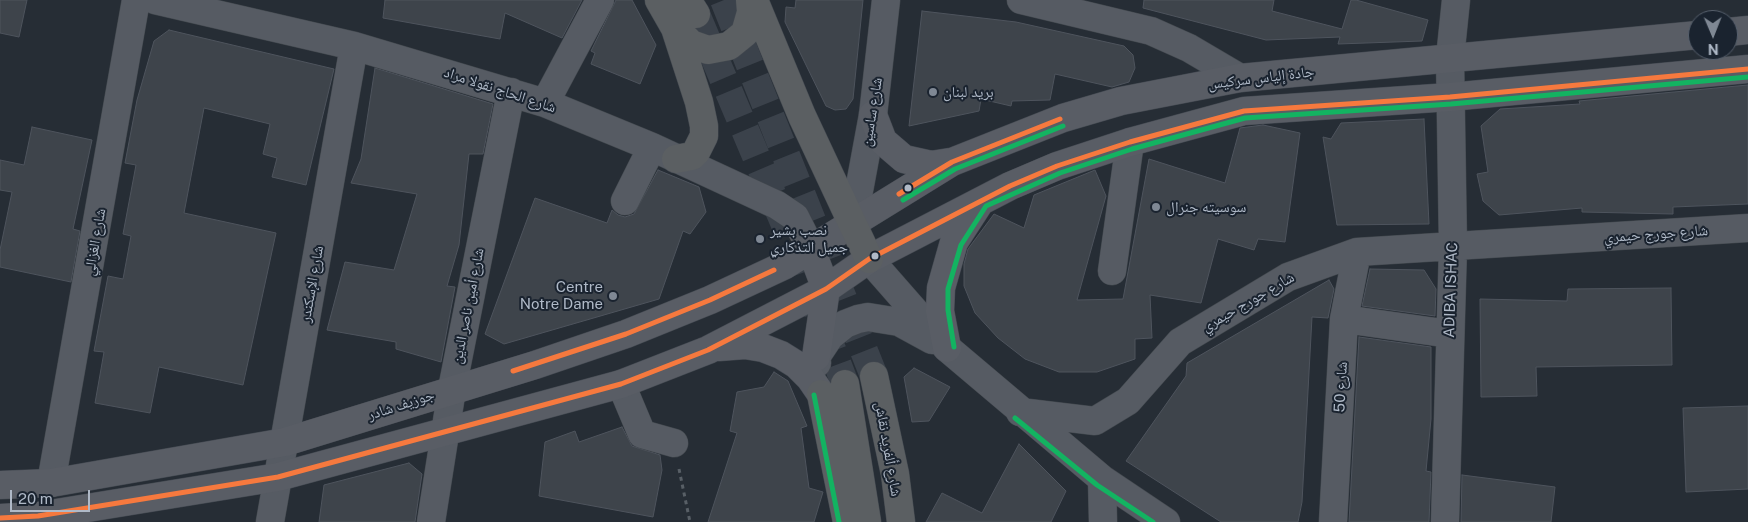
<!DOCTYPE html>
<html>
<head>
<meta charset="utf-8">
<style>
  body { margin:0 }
  #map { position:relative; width:1748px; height:522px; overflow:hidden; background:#262d35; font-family:"Public Sans",sans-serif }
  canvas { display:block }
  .north { position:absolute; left:1688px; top:10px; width:50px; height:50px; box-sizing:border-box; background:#1a232f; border:1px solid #565f6c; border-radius:50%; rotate:179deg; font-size:14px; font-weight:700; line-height:20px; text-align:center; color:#afb9c7 }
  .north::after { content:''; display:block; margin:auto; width:18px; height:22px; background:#7f8894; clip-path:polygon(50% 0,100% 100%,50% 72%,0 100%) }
  .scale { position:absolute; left:10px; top:490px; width:80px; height:22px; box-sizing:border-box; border:2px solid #afb9c7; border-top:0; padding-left:6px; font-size:15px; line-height:18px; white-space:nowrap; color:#afb9c7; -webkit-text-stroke:4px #1a232f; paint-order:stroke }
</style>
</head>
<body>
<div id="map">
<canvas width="1748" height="522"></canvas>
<div class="north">N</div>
<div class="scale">20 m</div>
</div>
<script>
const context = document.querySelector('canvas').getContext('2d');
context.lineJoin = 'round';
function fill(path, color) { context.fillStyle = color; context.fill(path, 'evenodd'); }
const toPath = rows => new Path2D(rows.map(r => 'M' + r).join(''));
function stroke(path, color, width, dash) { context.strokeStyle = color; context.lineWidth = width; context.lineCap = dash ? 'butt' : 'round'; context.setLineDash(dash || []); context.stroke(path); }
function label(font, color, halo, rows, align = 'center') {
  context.font = font + ' "Public Sans","Noto Naskh Arabic",sans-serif'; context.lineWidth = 4; context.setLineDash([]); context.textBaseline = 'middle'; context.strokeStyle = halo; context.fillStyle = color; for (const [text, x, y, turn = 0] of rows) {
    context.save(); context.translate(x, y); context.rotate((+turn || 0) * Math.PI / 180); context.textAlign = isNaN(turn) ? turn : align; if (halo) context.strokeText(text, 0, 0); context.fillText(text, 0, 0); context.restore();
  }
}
const building = toPath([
  [0,0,27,0,19,37,0,33,0,0],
  [385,0,582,0,562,38,505,13,500,39,383,18,385,0],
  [616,0,632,0,656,45,640,84,591,64,595,53,591,51,616,0],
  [796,0,863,0,853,99,846,109,835,110,826,106,785,22,786,7,795,8,796,0],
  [1144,0,1274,0,1272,11,1342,29,1351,0,1356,0,1428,20,1422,41,1338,44,1340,37,1266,40,1143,8,1144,0],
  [922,11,1016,22,1124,46,1133,55,1135,68,1129,82,1112,87,1055,74,1050,100,1012,101,1011,106,981,99,979,111,909,126,922,11],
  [169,30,334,69,306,185,272,177,277,158,263,154,270,124,204,108,184,213,276,233,243,385,159,367,150,413,95,403,104,352,94,351,108,276,123,279,131,236,123,234,136,165,125,163,137,100,154,41,169,30],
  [375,68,493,104,483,154,469,154,459,245,447,286,455,287,441,362,396,349,396,342,327,330,345,262,394,270,417,194,351,183,361,159,375,68],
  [1748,85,1748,204,1673,207,1673,214,1582,212,1582,208,1499,215,1483,201,1477,174,1488,172,1481,126,1500,109,1580,104,1579,101,1748,85],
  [1424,119,1429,224,1337,225,1323,137,1331,139,1341,123,1424,119],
  [1263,125,1300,133,1285,242,1258,239,1254,250,1218,239,1201,303,1150,295,1152,338,1135,339,1135,359,1097,372,1059,372,1025,359,998,338,975,313,964,286,964,264,968,249,994,214,1024,228,1034,195,1095,170,1106,196,1077,300,1123,299,1149,159,1225,183,1240,128,1263,125],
  [32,127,92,140,73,229,80,231,71,282,0,267,0,250,12,192,0,190,0,160,24,165,32,127],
  [658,170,699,187,706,212,690,234,683,231,659,299,504,344,485,334,535,198,607,223,612,210,618,215,625,217,634,214,658,170],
  [1370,269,1424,270,1436,289,1435,316,1362,306,1370,269],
  [1329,280,1334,289,1328,318,1312,317,1302,502,1298,522,1221,522,1126,461,1186,376,1187,363,1329,280],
  [1671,288,1672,365,1536,367,1537,396,1481,397,1480,299,1567,301,1568,289,1671,288],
  [1359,337,1431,347,1431,419,1426,471,1431,472,1429,522,1349,522,1359,337],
  [914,368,950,387,929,421,912,422,904,377,914,368],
  [774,372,788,381,807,426,801,428,809,488,823,492,814,522,708,522,737,433,730,431,737,392,764,387,774,372],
  [1748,406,1748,489,1686,492,1683,408,1748,406],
  [622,427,632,446,660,455,662,470,653,517,539,496,545,442,575,431,579,442,622,427],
  [1019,444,1066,491,1051,522,926,522,942,493,982,513,1019,444],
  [409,463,422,474,415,522,319,522,324,485,409,463],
  [1462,475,1555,487,1551,522,1461,522,1462,475]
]);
const highwayTunnel = toPath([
  [724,0,874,376],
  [696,14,786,227,845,384]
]);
const path = toPath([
  [679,469,690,522]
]);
const minor = toPath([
  [155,0,354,46,545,103,652,147,777,205,795,217,811,249],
  [1021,0,1151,31,1189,48,1240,78],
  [545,103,600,0],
  [625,201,652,147],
  [853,223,873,115,886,0],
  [869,259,947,348,1102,479,1166,522],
  [1112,271,1130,142],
  [1344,319,1450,334],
  [817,363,816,357,830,336,845,324,858,319,868,317,899,322,932,340],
  [621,384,642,434,674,443],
  [1020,412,1095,421,1128,401,1180,342,1288,277,1357,252,1748,228],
  [1102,479,1103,522],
  [51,483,136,0],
  [270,522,354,46],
  [431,522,452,389,511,92],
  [1333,522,1344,319,1357,252],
  [1445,522,1453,247,1450,58,1456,0]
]);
const major = toPath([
  [1728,32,1748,30],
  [873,115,883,141,904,159,931,165,950,162],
  [811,249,826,289,816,357],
  [719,347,745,345,763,348,781,355,797,365,810,378,821,394],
  [947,348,940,311,941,288,954,242,980,202],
  [0,485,51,483,285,442,535,365,626,334,710,300,785,265,952,162,1063,118,1121,101,1240,78,1698,35],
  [0,518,38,516,278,477,621,384,708,350,826,289,869,259,1010,186,1057,166,1130,142,1244,111,1450,97,1748,69]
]);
const highway = toPath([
  [659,0,675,28,699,102,704,126,704,136,696,152,692,156,676,159],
  [687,0,696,14],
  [754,0,802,116,869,259],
  [675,28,691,44,708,50,729,46,745,33,751,12,750,0],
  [874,376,895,474,901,522],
  [845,384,867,522],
  [821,394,847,522]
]);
const bus1 = toPath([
  [899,194,952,162,1060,119],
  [513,371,626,334,710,300,774,270],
  [0,518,38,516,278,477,621,384,708,350,826,289,869,259,1010,186,1057,166,1130,142,1244,111,1450,97,1748,69]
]);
const bus2 = toPath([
  [903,200,955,169,1063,126],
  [954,347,948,310,948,289,961,245,986,206,1060,173,1132,149,1245,118,1451,104,1748,77],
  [814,395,839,522],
  [1015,418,1097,485,1153,522]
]);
const markers = [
  [933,92,5,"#7f8894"],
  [908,188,4.5,"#afb9c7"],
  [1156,207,5,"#7f8894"],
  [760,239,5,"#7f8894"],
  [875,256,4.5,"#afb9c7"],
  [613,296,5,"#7f8894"]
];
const streetNames = [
  ["جادة إلياس سركيس",1261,78,-7],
  ["شارع الحاج نقولا مراد",500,90,18],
  ["شارع ساسين",872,112,-81],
  ["شارع جورج حيمري",1656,234,-4],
  ["شارع الغزالي",95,242,-80],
  ["شارع الإسكندر",312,284,-80],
  ["ADIBA ISHAC",1451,290,-88],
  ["شارع جورج حيمري",1248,302,-30],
  ["شارع أمين ناصر الدين",468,306,-79],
  ["شارع 50",1341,387,-87],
  ["جوزيف شادر",401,405,-18],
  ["شارع ألفريد نقاش",888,449,80]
];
const poiNames = [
  ["بريد لبنان",943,92],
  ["سوسيته جنرال",1166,207],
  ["نصب بشير",770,230],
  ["جميل التذكاري",770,247],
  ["Centre",603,287,"right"],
  ["Notre Dame",603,304,"right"]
];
fill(building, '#3e444b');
stroke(building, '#4e545d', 1);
stroke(highwayTunnel, '#3b424b', 28, [28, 14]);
stroke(minor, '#42484e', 29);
stroke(major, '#434951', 29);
stroke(highway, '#434950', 29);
stroke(path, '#585f66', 3, [4, 4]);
stroke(minor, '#565b63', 28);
stroke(major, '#595d65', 28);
stroke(highway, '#5b5f62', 28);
stroke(bus1, '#f6793e', 5);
stroke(bus2, '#13b361', 5);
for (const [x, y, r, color] of markers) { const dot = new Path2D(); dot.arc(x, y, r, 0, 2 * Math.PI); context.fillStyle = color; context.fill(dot); stroke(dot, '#1a232f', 2); }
label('15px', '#afb9c7', '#1a232f', streetNames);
label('15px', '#afb9c7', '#1a232f', poiNames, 'left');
</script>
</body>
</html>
